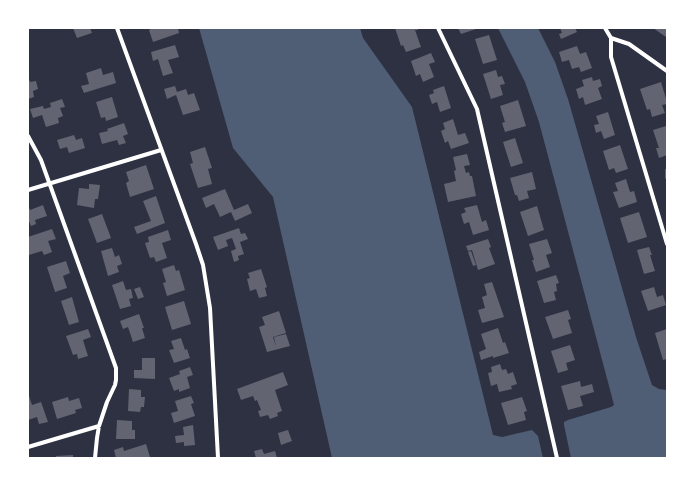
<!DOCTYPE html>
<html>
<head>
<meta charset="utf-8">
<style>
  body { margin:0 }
  #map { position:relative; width:695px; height:486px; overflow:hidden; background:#2d3142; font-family:"Fira Sans",sans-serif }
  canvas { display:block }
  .frame { position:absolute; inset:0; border:29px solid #fff; pointer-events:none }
</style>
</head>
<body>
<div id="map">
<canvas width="695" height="486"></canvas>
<div class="frame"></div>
</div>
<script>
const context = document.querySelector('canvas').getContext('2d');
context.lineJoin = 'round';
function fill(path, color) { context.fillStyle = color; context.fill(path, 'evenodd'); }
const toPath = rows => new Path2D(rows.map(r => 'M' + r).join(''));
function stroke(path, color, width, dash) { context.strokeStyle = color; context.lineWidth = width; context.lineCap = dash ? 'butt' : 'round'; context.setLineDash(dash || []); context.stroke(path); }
const water = toPath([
  [199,28,360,28,363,38,412,107,493,435,502,437,532,430,538,436,543,458,332,458,273,197,233,148],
  [498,28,538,28,555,62,568,99,636,337,652,385,659,389,667,390,667,458,571,458,564,425,564,422,568,420,611,407,614,405,539,122,525,82]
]);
const building = toPath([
  [73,28,90,28,92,33,77,38],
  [153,28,178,28,179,33,153,42,149,30],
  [395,28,417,28,418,30,415,30,421,47,406,52,403,45,401,46],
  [458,28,479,28,461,34],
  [560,28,575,28,577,32,561,39,559,34,562,33],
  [653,28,667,28,667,36,666,37],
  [489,35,497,60,483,64,475,39],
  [175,45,179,57,168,60,173,73,163,76,158,59,153,61,151,52],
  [577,46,580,54,586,52,592,68,581,72,579,67,572,69,569,60,562,62,559,52],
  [431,53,435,62,429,64,434,77,423,82,420,74,416,76,411,61],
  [101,68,103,75,113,72,116,83,84,93,81,86,89,84,86,73],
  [496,70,498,77,502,76,505,84,500,85,503,95,491,99,483,74],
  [28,76,30,82,36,81,38,89,33,91,34,97,28,99],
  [592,77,593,81,600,79,602,86,598,88,602,99,585,105,583,97,579,99,576,89,584,86,582,80],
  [661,82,667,102,667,104,662,105,665,113,652,117,650,109,647,110,640,89],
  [175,86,177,92,186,89,188,95,194,93,200,110,183,115,176,95,167,99,164,89],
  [444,86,451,108,440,112,437,102,432,104,429,95,434,93,433,90],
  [112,97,118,117,106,121,105,117,101,118,96,102],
  [62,99,65,107,60,108,63,116,58,118,59,123,46,127,42,115,33,118,30,109,43,106,44,109,51,107,50,103],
  [518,100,526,126,505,132,502,123,505,122,500,106],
  [608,112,615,135,604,139,601,131,596,133,594,125,599,124,596,116],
  [453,119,458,135,465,133,469,143,451,149,448,141,445,143,441,131,445,129,443,123],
  [124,123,128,134,123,136,126,143,119,145,117,140,102,144,99,133,108,131,107,129],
  [666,126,667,155,659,158,656,148,659,148,653,130],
  [74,135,76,140,82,138,85,148,69,153,67,147,60,149,57,140],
  [515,138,523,163,511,167,503,142],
  [620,145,628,169,616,173,614,168,609,170,603,151],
  [205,147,212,168,208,169,212,184,198,188,190,164,193,163,190,152],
  [467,154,470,165,464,166,466,173,469,172,470,176,472,176,476,196,448,202,444,184,456,181,454,171,456,170,453,157],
  [146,165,154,189,130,197,126,183,129,181,126,172],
  [665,169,667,169,667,178,665,179],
  [532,172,536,189,527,191,529,198,519,201,517,195,515,195,510,178],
  [626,179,630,192,634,191,637,202,619,208,613,192,618,191,615,183],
  [89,184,100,185,98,199,95,199,94,208,77,205,79,188,89,189],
  [225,189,234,210,248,204,252,213,235,221,231,212,220,217,214,204,206,208,202,198],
  [156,196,165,223,137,234,134,227,151,221,143,201],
  [43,205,47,216,35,220,36,224,31,226,28,219,28,206,30,210],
  [477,205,482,222,486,220,489,230,473,235,469,222,464,224,461,214,466,212,464,208],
  [537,206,544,230,528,236,520,212],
  [639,212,647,237,628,243,620,218],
  [102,214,111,238,97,243,88,219],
  [239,228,241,234,245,233,248,239,240,242,244,254,238,256,239,260,234,262,231,251,236,249,232,238,226,240,228,246,218,250,213,237],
  [52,229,56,239,48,241,52,252,44,255,42,251,29,255,28,237],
  [168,230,171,240,162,243,167,258,156,262,154,257,150,258,145,243,149,242,148,237],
  [488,239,491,247,489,248,495,264,478,270,472,250,468,251,466,246],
  [547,239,552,253,546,255,550,267,536,272,532,260,534,260,529,244],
  [649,247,652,255,650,255,655,271,644,274,637,250],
  [112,248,115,257,119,255,122,264,117,266,119,272,108,276,101,251],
  [471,251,476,265,473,266,468,252],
  [66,261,70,273,63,276,67,288,55,292,47,267],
  [174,265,176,271,179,270,185,290,167,296,163,283,166,282,162,269],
  [261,269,267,287,265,288,267,296,259,298,256,289,250,291,247,279,250,278,248,273],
  [556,275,559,283,556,284,557,291,554,292,556,300,544,303,537,281],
  [123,281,126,290,131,289,133,298,129,299,131,306,120,309,112,285],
  [492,282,504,317,482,323,478,310,485,308,482,297,487,295,484,284],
  [140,287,144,297,138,299,134,289],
  [654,287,657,297,663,295,666,305,648,311,641,291],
  [72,297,79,322,69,325,61,301],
  [184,301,191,324,172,330,165,307],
  [568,310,571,319,568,320,572,333,553,339,545,317],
  [279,311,286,333,273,337,276,347,274,337,286,334,290,346,267,352,259,327,265,325,262,317],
  [139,314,144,328,142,328,145,338,133,342,128,327,123,329,120,321],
  [498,328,503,343,505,342,509,353,493,358,493,356,481,360,479,352,486,349,481,334],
  [88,329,91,337,83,340,88,356,78,359,77,354,73,355,66,336],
  [667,329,667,359,663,360,655,333],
  [181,338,185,350,187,349,190,358,174,363,169,350,174,349,171,341],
  [570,345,575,360,566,363,568,370,558,373,551,351],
  [142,358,155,358,155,379,134,378,134,370,142,370],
  [500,364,502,370,506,369,508,374,513,372,517,384,511,386,512,389,499,392,497,384,491,386,488,373,492,372,491,367],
  [190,367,193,375,187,377,190,388,179,392,179,389,174,391,169,378,180,374,179,371],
  [283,372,288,385,275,390,282,411,277,413,278,416,270,419,268,415,260,417,258,411,261,410,257,400,255,401,253,396,241,400,237,389],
  [580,381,581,387,592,384,594,392,580,396,583,406,568,410,561,386],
  [129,389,141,390,141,397,145,397,144,407,141,407,140,412,128,411],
  [28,393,32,405,41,402,48,422,39,424,37,417,28,420],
  [191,396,194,403,191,404,195,416,174,423,171,413,178,411,175,401],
  [68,397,69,401,79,398,82,408,75,410,76,413,57,419,52,402],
  [522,397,527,411,524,412,526,420,508,425,501,403],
  [117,420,132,421,132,430,135,430,135,439,116,439],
  [193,425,195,445,184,446,184,442,176,443,175,436,184,435,183,427],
  [288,430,292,441,281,445,278,433],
  [146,444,150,457,116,458,114,450,123,447,124,451],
  [262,449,264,454,275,451,277,458,256,458,254,451],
  [73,455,73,458,56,458,56,456]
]);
const minor = toPath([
  [117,28,196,244,203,265,210,308,218,458],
  [438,28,477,109,557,458],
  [605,28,611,38],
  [667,71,629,44,611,38,611,57,667,244],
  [28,136,41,160,116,368,116,380,115,385,107,402,99,426,97,438,95,458],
  [28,190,161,150],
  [28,447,99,426]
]);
fill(water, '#4f5d75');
fill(building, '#626471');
stroke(minor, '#fff', 4);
</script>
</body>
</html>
